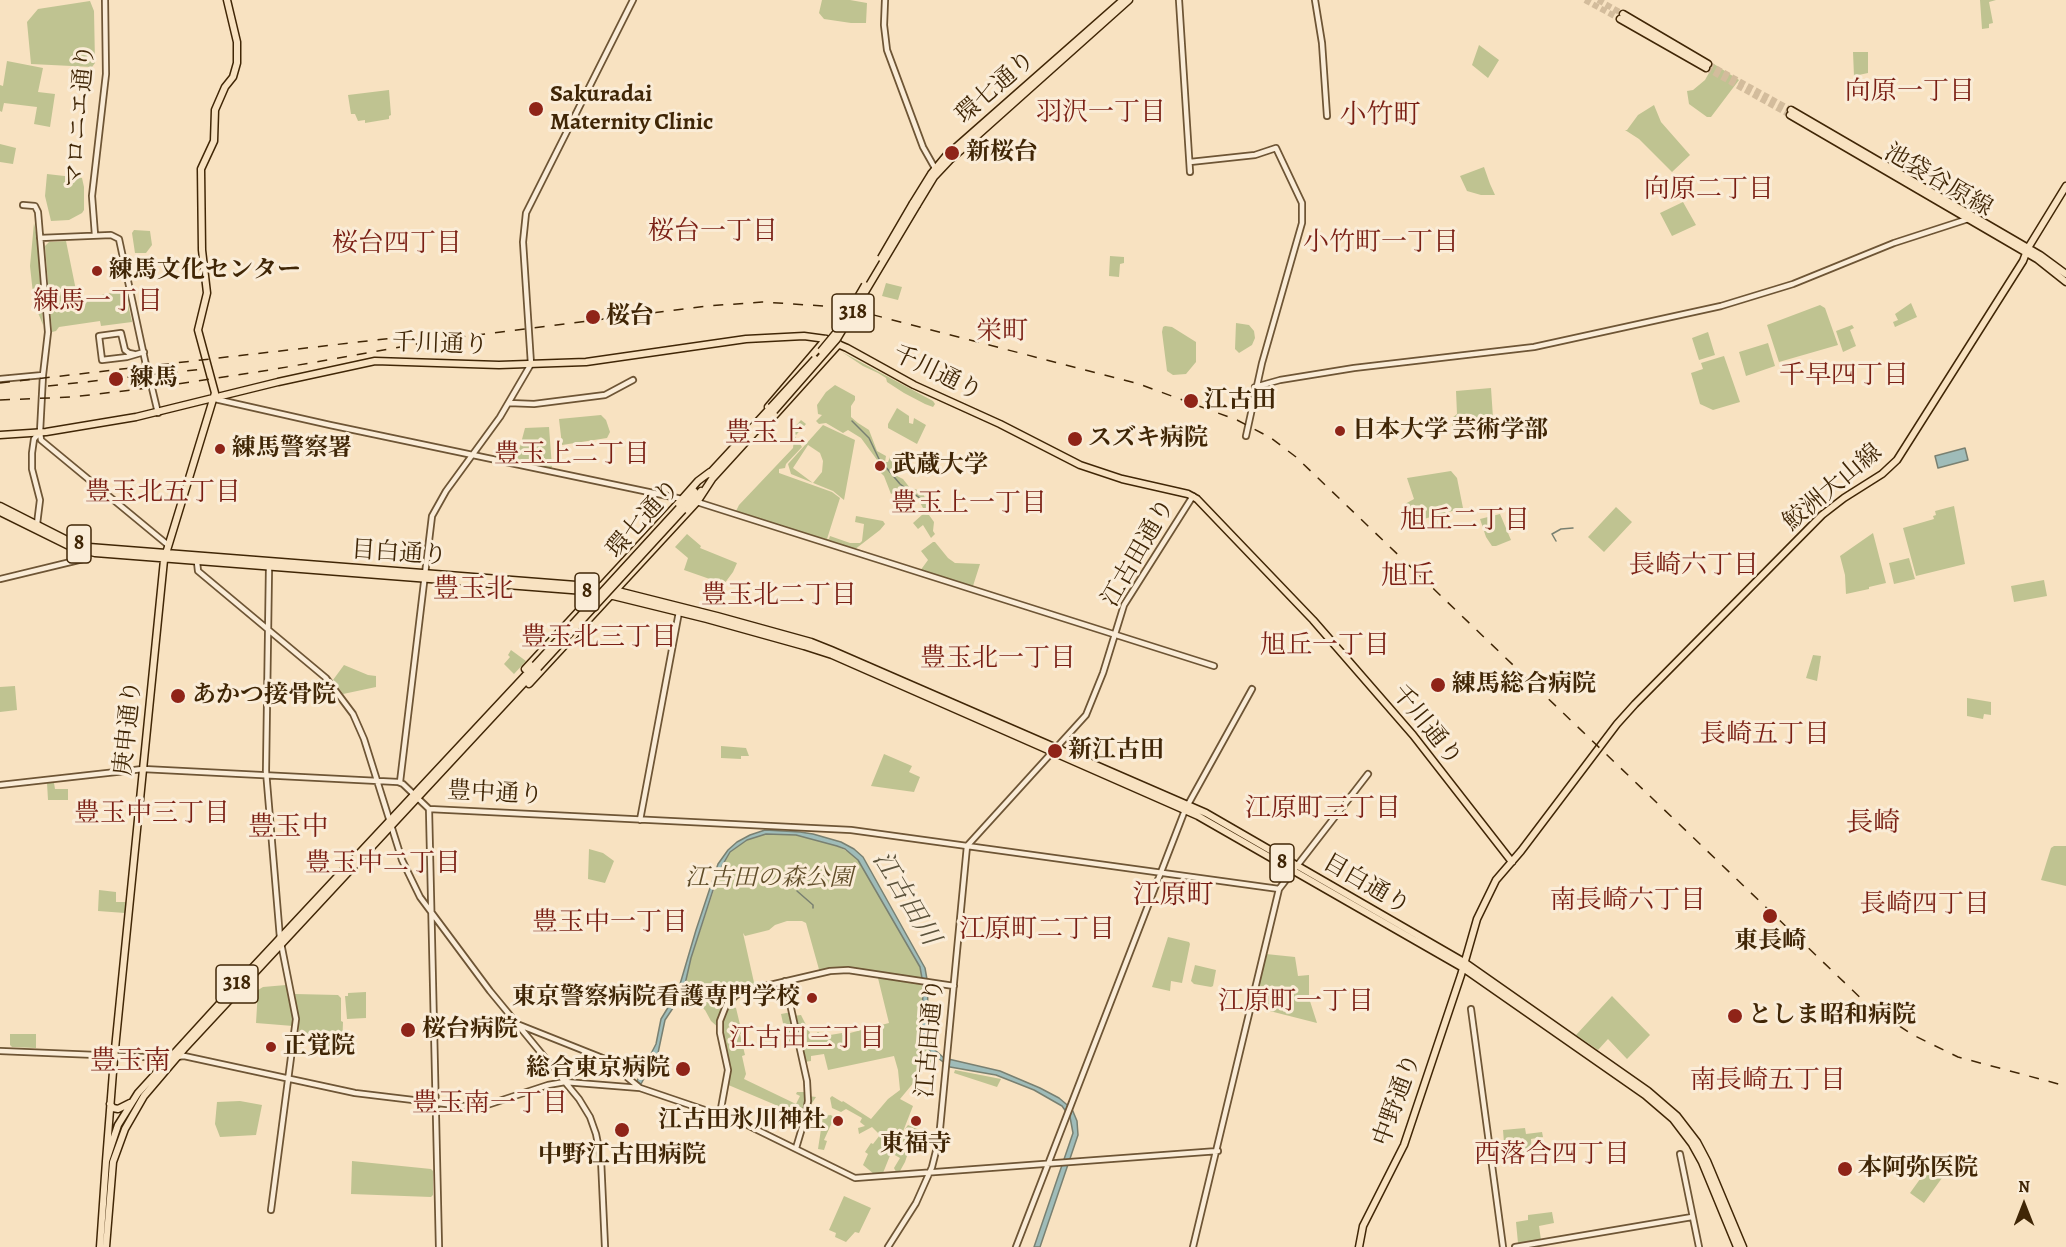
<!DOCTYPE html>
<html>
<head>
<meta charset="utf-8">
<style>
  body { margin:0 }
  #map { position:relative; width:2066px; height:1247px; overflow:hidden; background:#f8e2c1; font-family:Alegreya,serif }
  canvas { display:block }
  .north { position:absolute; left:1994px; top:1175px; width:60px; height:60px; -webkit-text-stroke:4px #faecd7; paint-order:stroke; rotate:0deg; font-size:16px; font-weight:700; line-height:24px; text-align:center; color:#402606 }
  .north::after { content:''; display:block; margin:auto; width:21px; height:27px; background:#402606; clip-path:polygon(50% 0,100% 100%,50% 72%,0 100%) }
</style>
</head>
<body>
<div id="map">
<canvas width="2066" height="1247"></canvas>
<div class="north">N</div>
</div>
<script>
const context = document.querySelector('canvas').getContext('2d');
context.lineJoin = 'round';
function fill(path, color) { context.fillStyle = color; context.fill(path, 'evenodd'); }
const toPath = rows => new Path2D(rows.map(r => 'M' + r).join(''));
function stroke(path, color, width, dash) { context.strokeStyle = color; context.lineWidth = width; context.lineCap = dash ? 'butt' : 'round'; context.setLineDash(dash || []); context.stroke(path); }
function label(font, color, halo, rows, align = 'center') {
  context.font = font + ' Alegreya,"Noto Serif JP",serif'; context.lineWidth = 6; context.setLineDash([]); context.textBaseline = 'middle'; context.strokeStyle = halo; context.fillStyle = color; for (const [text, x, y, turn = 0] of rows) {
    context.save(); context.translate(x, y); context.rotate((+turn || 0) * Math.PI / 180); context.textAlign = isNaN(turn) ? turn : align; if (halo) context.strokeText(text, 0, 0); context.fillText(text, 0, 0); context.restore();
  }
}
const green = toPath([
  [822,0,850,0,867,3,866,23,851,23,824,19,819,13],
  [1980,0,1996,0,1989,2,1993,23,1989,24,1989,28,1982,29],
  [90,1,94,11,95,63,92,67,31,64,27,22,38,9],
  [1479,45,1499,60,1488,78,1472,65],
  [1853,52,1868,52,1868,73,1854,76],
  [7,61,43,68,38,92,55,94,50,127,34,124,37,107,4,103,2,112,0,111,0,85,3,86],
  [1714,64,1739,80,1711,117,1707,117,1689,104,1687,91,1693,90,1705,80],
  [389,90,391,115,389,116,389,119,365,123,365,120,358,121,355,114,351,114,348,95],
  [1654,105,1661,122,1690,155,1672,172,1639,139,1625,130,1627,130,1638,115],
  [0,144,16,148,13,164,0,162],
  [1484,167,1490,184,1495,195,1481,195,1467,191,1460,176],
  [47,174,82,178,84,187,84,210,82,213,69,220,51,221,45,196],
  [1683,202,1696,225,1672,236,1660,213],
  [34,223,37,237,43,325,34,303,30,266],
  [134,230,150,231,152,245,146,253,135,253,132,233],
  [66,241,78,300,125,290,132,322,101,326,100,321,59,327,56,331,52,332,45,246,49,242],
  [1110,256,1124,257,1124,263,1120,264,1119,277,1109,276],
  [886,283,902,287,898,300,882,296],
  [1911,303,1917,317,1895,327,1893,322,1898,320,1895,314],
  [1820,305,1825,308,1838,345,1779,362,1767,325],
  [1236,323,1249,325,1254,331,1255,338,1252,345,1239,353,1235,349],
  [1852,325,1854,328,1850,330,1856,346,1843,352,1836,331],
  [1165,326,1172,327,1196,342,1196,362,1186,374,1173,375,1167,371,1162,332,1163,327],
  [1708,332,1715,355,1699,360,1692,338],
  [1768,343,1775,366,1746,376,1739,352],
  [842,352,933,401,935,404,933,407,925,404,904,393,887,382,886,378,878,373,863,366],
  [1724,356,1740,402,1713,410,1700,404,1691,373,1703,369,1701,363],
  [835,385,855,396,855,400,851,406,851,417,858,423,869,430,877,451,886,456,885,462,888,462,890,457,901,458,904,461,898,464,897,476,903,479,910,488,922,491,925,498,930,501,927,508,923,508,917,497,910,494,898,497,895,492,891,494,884,476,879,471,881,469,880,464,861,438,848,430,843,433,826,423,819,424,816,421,822,415,818,414,817,405,826,392],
  [1491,388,1494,433,1458,438,1457,435,1453,436,1452,418,1457,414,1456,391],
  [897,408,909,416,909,423,913,424,914,418,926,425,917,444,888,428,888,424],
  [601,415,606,420,610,432,607,438,562,445,559,419],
  [801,420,806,424,796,435,793,433,802,447,786,464,785,468,779,469,779,473,832,492,840,498,827,539,829,539,830,536,850,543,860,543,862,541,864,524,855,522,856,516,883,521,885,524,880,530,854,550,838,546,832,542,826,541,736,513,736,511,739,505,793,448,794,439,788,429,792,430],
  [823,425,855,440,844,500,833,491,791,474,788,464],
  [808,445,820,453,823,461,822,472,813,483,793,468],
  [549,427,552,467,550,469,519,461,517,458,525,428],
  [1451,471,1457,478,1463,508,1413,522,1405,504,1414,499,1407,478],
  [1954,506,1965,564,1916,576,1903,528,1934,519,1933,516,1936,515,1935,511],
  [1616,507,1632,522,1604,552,1588,537],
  [923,514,929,515,934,522,933,531,935,534,931,538,923,525,918,529,913,523],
  [1500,514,1511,540,1496,546,1492,546,1486,537,1480,519],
  [1873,533,1886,583,1869,587,1869,589,1846,594,1845,575,1840,556],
  [687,534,701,546,700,548,737,563,733,572,724,584,684,570,688,558,675,547],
  [933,542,935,542,948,558,955,563,980,564,973,586,920,571,928,560,921,551],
  [1909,558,1915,579,1894,584,1889,563],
  [2044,580,2047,596,2014,602,2011,586],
  [511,650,526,661,514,674,504,664,510,657,508,655],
  [1813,655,1821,656,1817,681,1806,678],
  [344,665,368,675,376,676,376,687,343,694,333,680],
  [15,686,17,710,0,712,0,687],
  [1967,698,1991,702,1991,715,1984,714,1983,719,1967,716],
  [721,746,746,748,749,756,741,756,741,759,721,758],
  [884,754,912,766,909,772,920,777,914,792,871,786],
  [47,783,54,783,55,789,68,789,68,800,48,800],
  [766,834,799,835,837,846,854,855,866,872,920,967,923,984,922,1036,925,1043,935,1057,900,1099,913,1106,902,1134,907,1135,909,1131,905,1129,908,1125,926,1133,925,1137,919,1136,913,1143,909,1142,906,1148,909,1150,905,1162,900,1171,896,1172,894,1168,900,1158,891,1153,883,1173,874,1174,863,1165,868,1154,865,1152,871,1143,873,1144,880,1135,872,1127,859,1134,858,1128,865,1126,860,1122,862,1118,846,1109,841,1112,832,1108,830,1098,832,1096,842,1102,843,1101,871,1119,888,1099,900,1090,898,1070,894,1056,828,1070,824,1054,811,1056,811,1061,804,1062,800,1044,788,1046,781,1014,792,1012,793,1016,801,1015,812,1037,818,1032,824,1036,842,1033,842,1035,889,1023,877,974,848,970,820,973,806,923,802,921,787,921,775,925,769,930,745,936,743,933,755,987,785,981,787,987,740,997,731,1006,736,1008,742,1033,740,1034,745,1055,742,1056,746,1074,744,1079,796,1104,800,1096,796,1094,797,1092,807,1092,808,1096,816,1097,806,1112,804,1123,790,1111,726,1084,728,1070,720,1029,711,1021,705,1010,687,995,680,997,691,958,722,866,730,852,747,840],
  [2054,846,2066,846,2066,886,2041,880,2051,848],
  [589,849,603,853,614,861,605,883,588,879],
  [99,890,116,892,116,902,126,902,125,913,98,911],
  [1168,937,1189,942,1190,944,1182,983,1171,981,1170,991,1152,987],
  [1266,954,1295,957,1298,976,1309,975,1309,998,1317,1023,1254,1007],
  [1195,965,1216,970,1213,986,1211,987,1194,984,1191,981],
  [286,985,293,1016,293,1026,256,1023,258,990,263,987],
  [366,992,366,1018,347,1019,345,996,348,996,348,993],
  [295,994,338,995,341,998,341,1021,343,1022,342,1048,328,1047,326,1042,301,1036,299,1032],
  [1612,996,1650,1035,1627,1059,1608,1039,1598,1050,1576,1035],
  [10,1034,36,1034,36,1048,12,1047,10,1045],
  [955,1070,1001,1079,997,1087,954,1073],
  [240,1101,262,1105,256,1135,220,1137,215,1124,217,1102],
  [831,1115,834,1118,824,1140,827,1141,824,1150,818,1149,823,1116],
  [1525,1128,1526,1134,1542,1132,1543,1137,1531,1139,1532,1155,1505,1158,1501,1144,1504,1143,1503,1130],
  [352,1161,431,1169,433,1171,433,1195,431,1197,351,1194],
  [1933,1161,1947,1171,1924,1203,1910,1193],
  [844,1196,871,1208,859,1233,855,1232,846,1242,835,1237,836,1233,829,1230],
  [1552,1212,1554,1223,1539,1226,1541,1240,1518,1243,1516,1222,1528,1220,1528,1215]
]);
const water = toPath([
  [1965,448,1968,460,1938,468,1935,456,1965,448],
  [765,830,800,832,813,834,841,842,854,849,863,857,925,968,928,985,927,1035,935,1050,944,1058,1000,1071,1040,1088,1059,1098,1072,1109,1077,1121,1078,1135,1040,1247,1034,1247,1073,1133,1070,1117,1062,1106,1034,1090,996,1075,950,1067,931,1053,922,1036,923,984,920,967,858,860,845,849,837,846,796,835,766,834,747,840,730,852,722,866,715,884,691,958,683,993,665,1020,658,1053,641,1084,637,1081,656,1044,661,1019,678,991,696,930,718,864,728,850,737,842,750,835,765,830]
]);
const stream = toPath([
  [852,421,869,438,879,459,900,484,927,503],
  [1556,541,1552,534,1561,529,1573,528],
  [797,891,813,905,813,908]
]);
const minorTunnel = toPath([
  [146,365,152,388]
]);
const majorTunnel = toPath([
  [1585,0,1620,19],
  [1598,0,1623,14],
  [1708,64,1791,110],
  [1706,68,1790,115]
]);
const minor = toPath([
  [885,0,884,25,887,50,923,147,936,170],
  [1179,0,1190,172],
  [1315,0,1322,43,1327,116],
  [1190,162,1255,155,1276,148,1302,203,1302,223,1262,363,1246,436],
  [23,205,35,206,38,212,48,332,43,375,40,432,34,439,32,453,32,469,40,500,37,524],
  [95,235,92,196,106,74,105,0],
  [40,238,111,235,119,239,146,365],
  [134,354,129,353,125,350,121,333,99,336,102,360,127,357,144,352],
  [0,379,43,375],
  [1255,387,1280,380,1354,368,1534,347,1721,306,1793,284,1894,243,1968,219],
  [152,388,158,413],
  [215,399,330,425,682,499],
  [509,403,534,404,605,395,633,380],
  [40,432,41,440,168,545],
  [697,502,1214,666],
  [197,562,198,571,326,678,353,714,364,739,402,860,420,897,490,991,579,1099,590,1117,596,1134,601,1159,605,1247],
  [269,568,266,771,280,938,296,1019,271,1210],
  [0,579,83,559,88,552],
  [400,782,432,516,446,491,500,417,531,364,523,242,526,213,633,0],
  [0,785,143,769,398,782,403,784,429,809,851,830,1279,889],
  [429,809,439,1247],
  [640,820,679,612],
  [785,981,807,1081,808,1101,805,1118,796,1148],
  [1471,1009,1503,1247],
  [517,1024,605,1059,640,1088],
  [0,1051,169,1058,184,1056,355,1093,463,1106,487,1105,548,1085,565,1082,640,1088,743,1123,855,1178,1218,1151],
  [720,1114,728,1070,720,1033,720,1021,727,1003,740,992,830,971,848,970,954,986],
  [1680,1154,1699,1247],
  [888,1247,916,1203,932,1167,939,1139,967,846,1086,715,1103,673,1124,605,1193,496],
  [1016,1247,1185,810,1252,689],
  [1193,1247,1279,889,1368,774],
  [1515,1247,1692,1217]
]);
const major = toPath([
  [1623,14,1708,64],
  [1620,19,1706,68],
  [1791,110,2040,255,2066,274],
  [1790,115,2037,259,2066,282],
  [913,203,931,174,946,156,1123,0],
  [917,205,934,177,950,160,1129,0],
  [768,407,826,339],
  [774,416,839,344],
  [0,435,46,432,136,417,278,382,375,361,499,365,586,362,746,339,804,336,826,339,847,348,914,385,1000,424,1080,465,1122,479,1188,494,1197,499,1313,620,1413,735,1512,862],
  [709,474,771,407],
  [712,479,774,411],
  [0,506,65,539,89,547,602,587,717,616,811,642,831,650,1206,813,1464,962,1648,1091,1677,1116,1697,1142,1707,1161,1743,1247],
  [679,508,694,491],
  [683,510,701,491],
  [0,512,71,547,95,553,597,592,707,619,804,646,832,655,1198,816,1463,968,1645,1095,1673,1119,1692,1144,1702,1162,1737,1247],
  [525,669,682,499,698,481,710,472],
  [529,684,697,502,714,476],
  [110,1104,113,1108,118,1109,130,1103],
  [106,1161,114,1059,164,560,215,393,198,330,207,293,202,250,201,169,214,141,215,110,225,87,233,77,237,63,237,42,227,0],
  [100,1247,106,1161,118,1125,138,1093,253,967,535,665],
  [106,1247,113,1162,125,1129,144,1096,184,1049,538,668],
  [1359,1247,1363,1226,1404,1145,1461,975,1477,919,1496,880,1521,851,1617,724,1635,704,1822,515,1844,498,1882,474,1897,460,2023,261,2028,248,2066,186]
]);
const rail = toPath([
  [0,383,411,336],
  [48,386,203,369],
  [0,400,72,397,157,387,270,370,446,339,708,306,762,302,824,306,866,313,1139,384,1237,420,1271,438,1296,457,1869,1006,1913,1035,1958,1057,2066,1086]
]);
const majorBridge = toPath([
  [881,258,913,203],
  [821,351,840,328,865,285],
  [771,407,815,359],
  [774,411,837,339,917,205],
  [535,665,679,508],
  [538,668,683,510]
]);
const markers = [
  [536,109,8,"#8f2418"],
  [952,153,8,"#8f2418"],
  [97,271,6,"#8f2418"],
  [593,317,8,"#8f2418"],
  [116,379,8,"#8f2418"],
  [1191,401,8,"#8f2418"],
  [1340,431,6,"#8f2418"],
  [1075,439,8,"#8f2418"],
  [220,449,6,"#8f2418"],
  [880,466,6,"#8f2418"],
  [1438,685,8,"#8f2418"],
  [178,696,8,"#8f2418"],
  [1055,751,8,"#8f2418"],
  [1770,916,8,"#8f2418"],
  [812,998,6,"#8f2418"],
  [1735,1016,8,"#8f2418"],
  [408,1030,8,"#8f2418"],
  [271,1047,6,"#8f2418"],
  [683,1069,8,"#8f2418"],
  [838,1121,6,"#8f2418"],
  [916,1121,6,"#8f2418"],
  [622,1130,8,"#8f2418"],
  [1845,1169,8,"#8f2418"]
];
const shields = [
  [853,313,42],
  [79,544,24],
  [587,592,24],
  [1282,863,24],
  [237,984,42]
];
const shieldNames = [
  ["318",853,313],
  ["8",79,544],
  ["8",587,592],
  ["8",1282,863],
  ["318",237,984]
];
const streetNames = [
  ["環七通り",996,88,-41],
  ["マロニエ通り",81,116,-85],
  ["池袋谷原線",1938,181,30],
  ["千川通り",440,345,2],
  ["千川通り",937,374,26],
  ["鮫洲大山線",1833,488,-40],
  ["環七通り",644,519,-48],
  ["江古田通り",1139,553,-60],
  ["目白通り",399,554,4],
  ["千川通り",1426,726,51],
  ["庚申通り",129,728,-84],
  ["豊中通り",495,794,3],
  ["目白通り",1366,885,30],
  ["江古田通り",931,1038,-85],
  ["中野通り",1398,1100,-70]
];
const poiNames = [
  ["Sakuradai",550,95],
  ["Maternity Clinic",550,123],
  ["新桜台",966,153],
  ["練馬文化センター",109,271],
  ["桜台",606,317],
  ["練馬",130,379],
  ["江古田",1204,401],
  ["日本大学 芸術学部",1352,431],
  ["スズキ病院",1088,439],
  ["練馬警察署",232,449],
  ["武蔵大学",892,466],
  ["練馬総合病院",1452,685],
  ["あかつ接骨院",192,696],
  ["新江古田",1068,751],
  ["東長崎",1770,942,"center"],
  ["東京警察病院看護専門学校",800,998,"right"],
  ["としま昭和病院",1748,1016],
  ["桜台病院",422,1030],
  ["正覚院",283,1047],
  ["総合東京病院",670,1069,"right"],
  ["江古田氷川神社",826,1121,"right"],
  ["東福寺",916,1145,"center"],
  ["中野江古田病院",622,1156,"center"],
  ["本阿弥医院",1858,1169]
];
const parkNames = [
  ["江古田の森公園",769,879]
];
const neighbourhoodNames = [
  ["向原一丁目",1910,93],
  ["羽沢一丁目",1101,114],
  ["向原二丁目",1709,191],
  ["桜台一丁目",713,233],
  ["小竹町一丁目",1381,244],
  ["桜台四丁目",397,245],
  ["練馬一丁目",98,303],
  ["栄町",1002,333],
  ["千早四丁目",1844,377],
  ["豊玉上二丁目",572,456],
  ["豊玉北五丁目",163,494],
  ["豊玉上一丁目",969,505],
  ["旭丘二丁目",1465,522],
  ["長崎六丁目",1694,567],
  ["豊玉北二丁目",779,597],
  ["豊玉北三丁目",599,639],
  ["旭丘一丁目",1325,647],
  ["豊玉北一丁目",998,660],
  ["長崎五丁目",1765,736],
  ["江原町三丁目",1323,810],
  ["豊玉中三丁目",152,815],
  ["豊玉中二丁目",383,865],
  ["南長崎六丁目",1628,902],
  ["長崎四丁目",1925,906],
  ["豊玉中一丁目",610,924],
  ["江原町二丁目",1037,931],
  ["江原町一丁目",1296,1003],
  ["江古田三丁目",807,1040],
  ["南長崎五丁目",1768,1082],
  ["豊玉南一丁目",490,1105],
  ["西落合四丁目",1552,1156]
];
const waterNames = [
  ["江古田川",905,899,59]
];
const quarterNames = [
  ["小竹町",1380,116],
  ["豊玉上",765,434],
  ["旭丘",1408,577],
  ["豊玉北",473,590],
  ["長崎",1873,824],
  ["豊玉中",288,828],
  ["江原町",1173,896],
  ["豊玉南",130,1062]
];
fill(green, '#bfc391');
fill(water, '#9fbcb9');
stroke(water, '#798071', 1.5);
stroke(stream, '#798071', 1.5);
stroke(minorTunnel, '#d3bc9c', 4.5, [4.5, 2]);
stroke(majorTunnel, '#d3bc9c', 6, [6, 3]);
stroke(minor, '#6e5535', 8);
stroke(major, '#402606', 9);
stroke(minor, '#faecd7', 4.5);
stroke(major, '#f8e2c1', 6);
stroke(rail, '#402606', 1.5, [10, 10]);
stroke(majorBridge, '#402606', 9, []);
stroke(majorBridge, '#f8e2c1', 6);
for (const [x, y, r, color] of markers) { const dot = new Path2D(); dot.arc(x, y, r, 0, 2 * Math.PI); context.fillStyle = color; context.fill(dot); stroke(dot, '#faecd7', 2); }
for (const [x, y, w] of shields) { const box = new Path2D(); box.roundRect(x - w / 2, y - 19, w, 38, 4.5); context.fillStyle = '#faecd7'; context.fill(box); stroke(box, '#402606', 1.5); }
label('bold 22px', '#402606', null, shieldNames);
label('24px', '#402606', '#faecd7', streetNames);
label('bold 24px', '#402606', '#faecd7', poiNames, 'left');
label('italic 24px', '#604d29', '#faecd7', parkNames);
label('26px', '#7a1f14', '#faecd7', neighbourhoodNames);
label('italic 26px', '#5c533c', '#faecd7', waterNames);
label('27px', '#7a1f14', '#faecd7', quarterNames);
</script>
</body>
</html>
